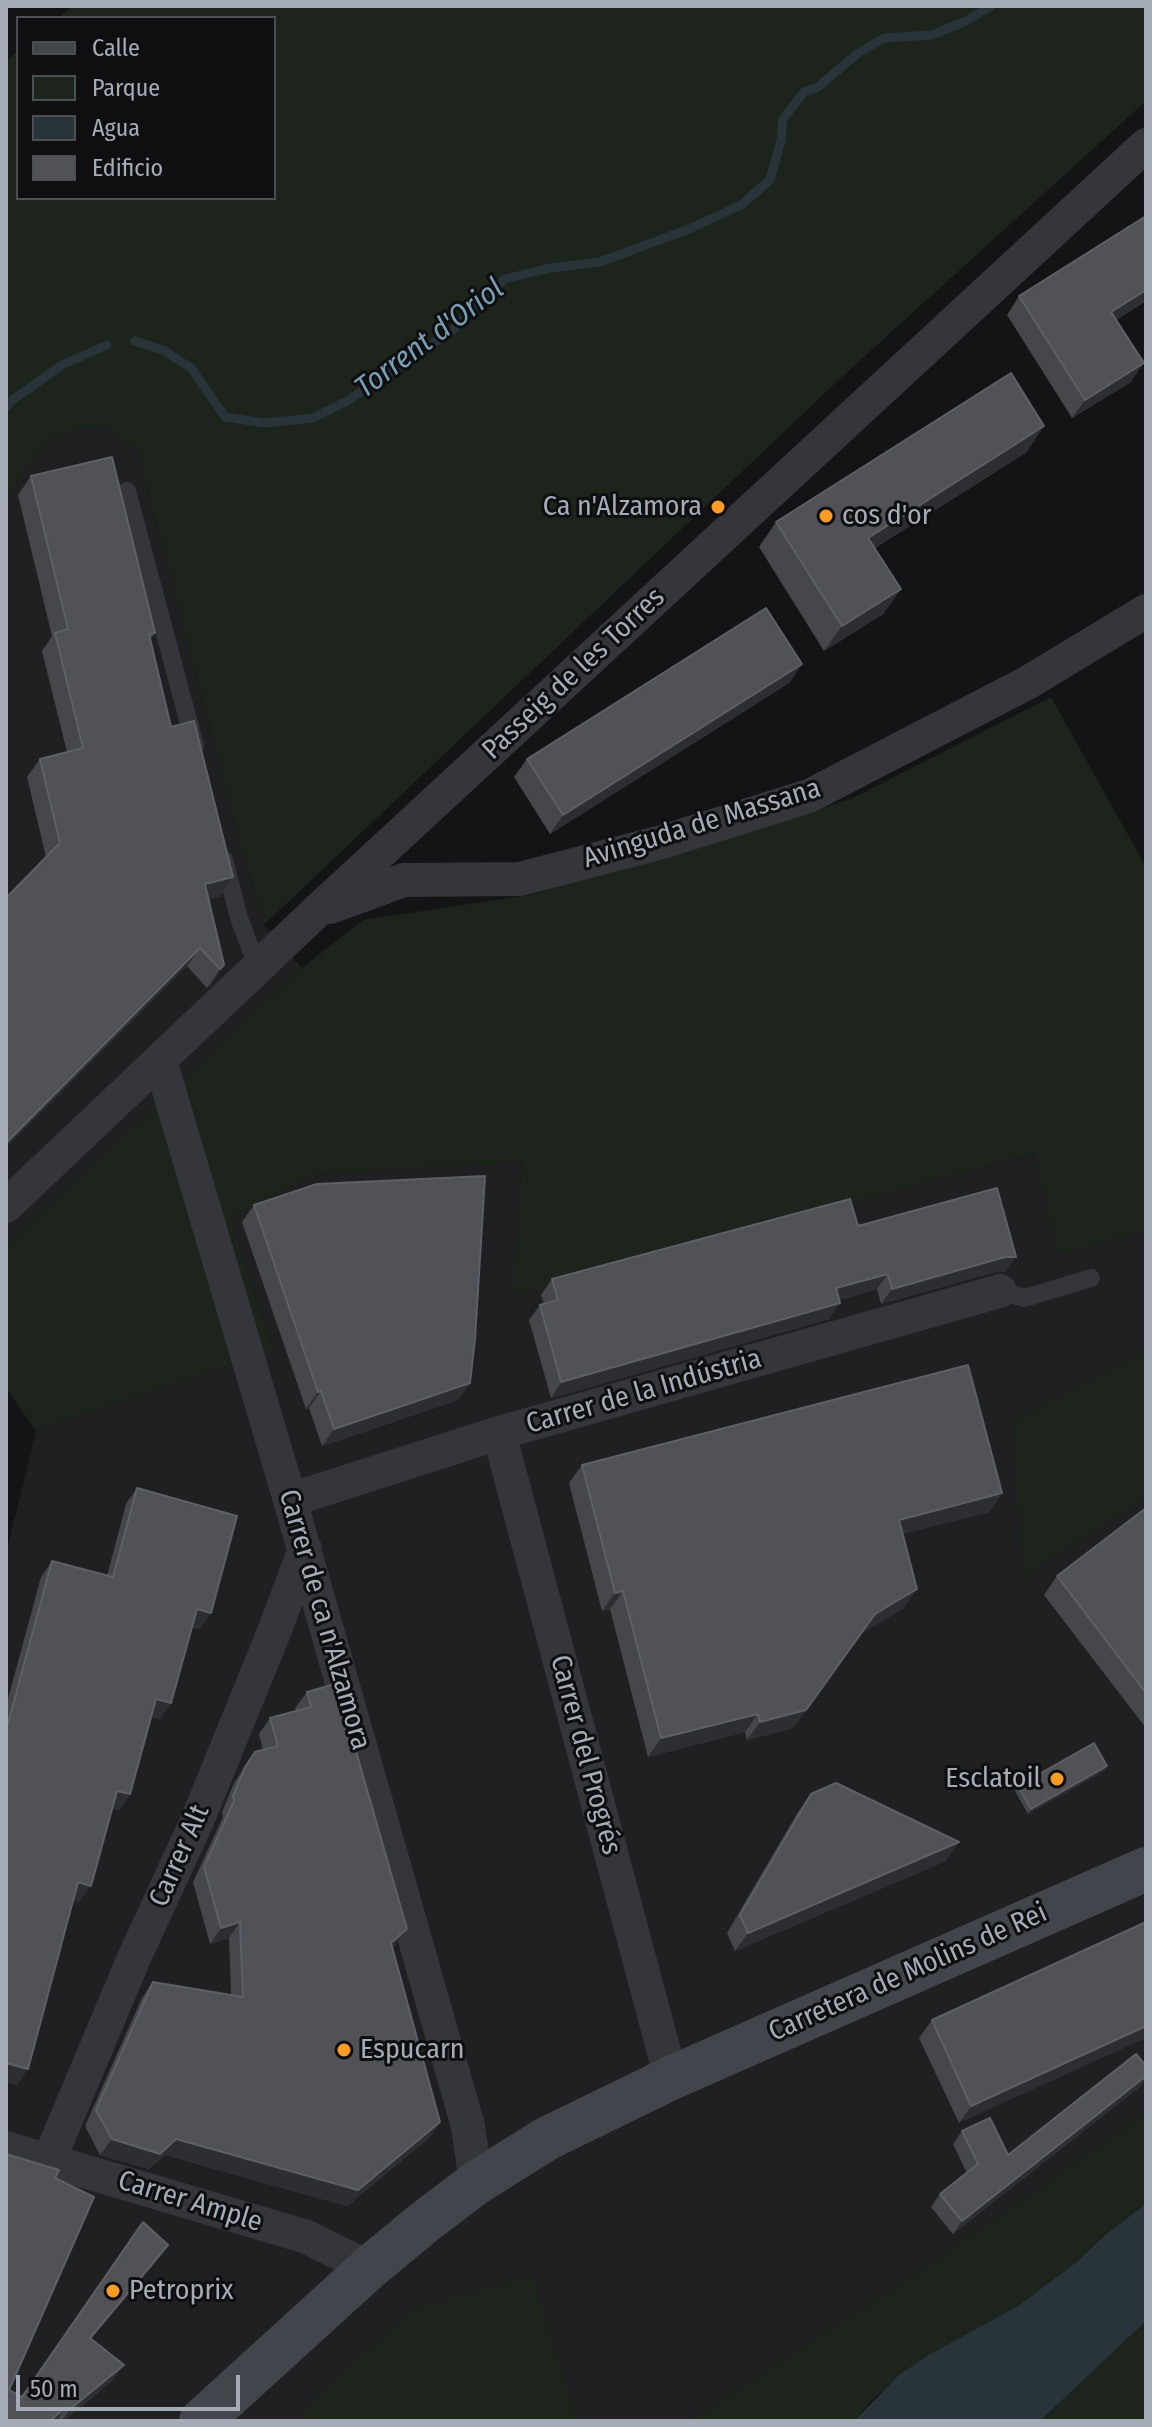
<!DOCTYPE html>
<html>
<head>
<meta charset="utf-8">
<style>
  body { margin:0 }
  #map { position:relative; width:1152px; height:2427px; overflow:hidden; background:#141416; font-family:"Fira Sans Condensed",sans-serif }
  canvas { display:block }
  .frame { position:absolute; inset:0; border:8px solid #a5acb7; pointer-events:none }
  .legend { position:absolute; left:16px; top:16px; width:260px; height:184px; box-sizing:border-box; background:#0f0f11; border:2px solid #4b4e53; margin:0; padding:10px 14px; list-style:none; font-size:24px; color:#a5acb7 }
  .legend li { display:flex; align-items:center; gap:16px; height:40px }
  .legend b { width:40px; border:2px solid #4b4e53 }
  .scale { position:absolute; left:16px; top:2375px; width:224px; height:36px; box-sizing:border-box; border:4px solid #a5acb7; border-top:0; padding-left:10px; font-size:24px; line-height:28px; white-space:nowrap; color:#a5acb7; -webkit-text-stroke:6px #0f0f11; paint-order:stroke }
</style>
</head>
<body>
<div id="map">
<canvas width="1152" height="2427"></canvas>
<div class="frame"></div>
<ul class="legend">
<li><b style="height:10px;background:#42454b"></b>Calle</li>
<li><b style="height:22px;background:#1c241c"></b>Parque</li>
<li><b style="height:22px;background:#29343a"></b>Agua</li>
<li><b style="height:22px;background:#505257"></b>Edificio</li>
</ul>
<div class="scale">50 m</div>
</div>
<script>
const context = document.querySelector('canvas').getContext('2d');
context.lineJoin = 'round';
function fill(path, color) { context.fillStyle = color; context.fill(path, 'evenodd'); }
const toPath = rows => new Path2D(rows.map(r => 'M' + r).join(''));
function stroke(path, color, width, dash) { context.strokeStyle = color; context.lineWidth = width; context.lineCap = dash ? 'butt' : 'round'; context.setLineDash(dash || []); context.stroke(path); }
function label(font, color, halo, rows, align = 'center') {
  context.font = font + ' "Fira Sans Condensed",sans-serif'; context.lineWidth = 6; context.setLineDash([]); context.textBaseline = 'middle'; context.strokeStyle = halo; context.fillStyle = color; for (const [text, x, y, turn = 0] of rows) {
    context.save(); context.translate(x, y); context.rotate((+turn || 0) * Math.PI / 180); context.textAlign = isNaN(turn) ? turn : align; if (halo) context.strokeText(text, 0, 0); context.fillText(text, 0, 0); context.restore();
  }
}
const built = toPath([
  [106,427,137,449,239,839,264,925,302,968,6,1246,6,505,23,471,55,436,81,428],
  [1036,1153,1059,1255,1146,1231,1146,1351,1011,1422,1025,1574,1146,1499,1146,2113,928,2265,689,2421,578,2421,531,2277,300,2412,306,2421,6,2421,6,1554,36,1431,274,1350,230,1218,312,1175,522,1162,513,1295]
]);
const green = toPath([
  [73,6,1146,6,1146,101,844,375,264,925,239,839,137,449,106,427,81,428,55,436,23,471,6,505,6,62,18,50,18,198,274,198,274,18,58,18],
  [1051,697,1146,867,1146,1231,1059,1255,1035,1153,512,1296,522,1162,312,1175,230,1218,274,1350,36,1431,6,1388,6,1246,302,968,363,920,530,895,851,799],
  [1146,1351,1146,1499,1024,1575,1011,1422],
  [1146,2113,1146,2204,1105,2235,1078,2261,1018,2306,930,2354,872,2400,854,2421,689,2421,928,2265],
  [532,2277,578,2421,306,2421,300,2412,414,2308],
  [1146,2321,1146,2421,1040,2421]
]);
const water = toPath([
  [1146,2204,1146,2321,1040,2421,854,2421,899,2375,930,2354,1018,2306,1078,2261,1105,2235]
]);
const stream = toPath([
  [135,341,163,350,191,368,225,417,265,423,313,418,349,400,454,329,476,305,505,279,550,268,600,262,689,229,741,205,770,180,781,141,783,119,804,92,818,87,857,54,884,38,932,35,964,22,991,6],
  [6,407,11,401,62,365,107,345]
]);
const lane = toPath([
  [127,491,195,746],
  [224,860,240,921,258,968],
  [1000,1291,1025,1298,1091,1278]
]);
const street = toPath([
  [330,907,404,880,520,879,662,842,809,796,1027,683,1146,611],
  [160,1060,290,1500,468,2126,476,2183],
  [6,1206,316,912,1146,145],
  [499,1433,671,2078],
  [290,1500,499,1433,1000,1291],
  [6,2148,307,2237,369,2268],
  [49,2160,134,1958,197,1821,274,1632,305,1549]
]);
const secondary = toPath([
  [201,2421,369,2268,422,2224,476,2183,546,2139,671,2078,1146,1869]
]);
const wall = toPath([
  [1019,296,1146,301,1116,320,1131,382,1072,418,1007,315],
  [1027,452,875,548,901,589,883,614,824,651,759,547,776,522],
  [31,476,155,633,150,639,171,727,233,877,220,896,208,899,224,965,207,988,187,966,46,857,27,777,40,759,67,752,42,651,52,636,18,495],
  [802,664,789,683,550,834,514,777,527,759],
  [254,1205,470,1383,458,1400,322,1446,309,1408,306,1409,242,1222],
  [858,1226,1005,1272,995,1272,881,1304,877,1289,839,1300,829,1319,551,1398,529,1320,540,1305,544,1304,541,1295,552,1279],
  [582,1465,1002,1493,989,1512,902,1534,904,1608,862,1633,793,1728,747,1740,745,1732,648,1757,610,1609,602,1611,569,1483],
  [137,1488,200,1629,192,1627,160,1719,152,1717,130,1794,119,1810,112,1808,79,1902,74,1900,17,2085,6,2082,6,1706,41,1577,52,1561,107,1576,126,1504],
  [1146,1508,1146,1728,1044,1595,1057,1576],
  [307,1692,395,1945,393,1948,440,2122,429,2138,347,2206,165,2155,149,2169,100,2155,85,2126,142,1998,153,1982,231,1995,229,1938,210,1944,193,1882,223,1817,222,1812,234,1783,255,1752,263,1750,259,1734,270,1718,296,1711,295,1708],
  [1107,1766,1104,1771,1028,1814,1015,1791,1018,1786],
  [811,1794,946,1861,735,1951,727,1933,798,1812],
  [1146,1922,959,2123,919,2038,932,2020],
  [1142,2085,953,2234,931,2207,940,2194,967,2173,953,2144,962,2131,1008,2155],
  [6,2154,55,2178,9,2390,22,2397,157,2260,91,2339,113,2380,64,2421,6,2421]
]);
const shadedWall = toPath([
  [1146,290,1146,301,1098,331,1111,312],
  [1144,363,1131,382,1072,418,1085,400],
  [1044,426,1027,452,851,563,868,538],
  [901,589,883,614,824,651,842,626],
  [802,664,789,683,550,834,563,815],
  [233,877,220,896,192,903,205,884],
  [200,948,187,966,6,1148,6,1143],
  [224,965,212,984,207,988,220,969],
  [1005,1257,1016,1257,1005,1272,995,1272,881,1304,892,1289],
  [888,1274,877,1289,825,1304,836,1288],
  [840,1303,829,1319,551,1398,561,1382],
  [470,1383,458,1400,322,1446,334,1429],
  [321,1391,309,1408,306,1409,318,1392],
  [1002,1493,989,1512,886,1538,899,1520],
  [917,1589,904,1608,862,1633,793,1728,747,1740,760,1722,875,1614],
  [623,1591,610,1609,602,1611,615,1593],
  [197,1609,211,1613,200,1629,186,1625],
  [156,1699,171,1703,160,1719,145,1715],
  [758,1714,745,1732,648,1757,661,1738],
  [1107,1766,1104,1771,1028,1814,1031,1809],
  [117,1791,130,1794,119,1810,106,1807],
  [959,1842,946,1861,735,1951,748,1933],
  [78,1882,91,1886,79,1902,67,1898],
  [240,1922,229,1938,210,1944,221,1928],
  [407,1929,395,1945,380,1959,391,1943],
  [1146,2026,1146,2038,959,2123,971,2106],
  [6,2063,28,2069,17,2085,6,2082],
  [1146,2076,1146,2079,1142,2085,953,2234,962,2221],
  [440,2122,429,2138,347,2206,165,2155,149,2169,100,2155,112,2139,176,2139],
  [168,2245,157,2260,79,2353,90,2338],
  [124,2365,113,2380,64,2421,62,2421,69,2410],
  [66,2407,57,2421,50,2421]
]);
const building = toPath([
  [1146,216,1146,290,1111,312,1144,363,1085,400,1019,296,1146,216],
  [1011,373,1044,426,868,538,901,589,842,626,776,522,1011,373],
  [112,457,155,633,149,634,171,727,194,721,233,877,205,884,224,965,220,969,200,948,6,1143,6,898,60,843,40,759,83,748,55,633,68,629,31,476,112,457],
  [766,608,802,664,563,815,527,759,766,608],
  [485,1176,475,1339,470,1383,334,1429,321,1391,318,1392,254,1205,317,1184,485,1176],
  [997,1188,1016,1257,1005,1257,892,1289,888,1274,836,1288,840,1303,561,1382,540,1305,558,1300,552,1279,850,1199,858,1226,997,1188],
  [968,1365,1002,1493,899,1520,917,1589,875,1614,806,1710,760,1722,758,1714,661,1738,623,1591,615,1593,582,1465,968,1365],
  [137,1488,237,1516,211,1613,197,1609,171,1703,156,1699,130,1794,117,1791,91,1886,78,1882,28,2069,6,2063,6,1731,52,1561,113,1577,137,1488],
  [1146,1508,1146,1693,1057,1576,1146,1508],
  [335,1684,347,1728,349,1727,407,1929,391,1943,440,2122,358,2190,176,2139,160,2154,112,2139,96,2110,153,1982,243,1997,240,1922,221,1928,204,1867,234,1801,233,1796,245,1767,255,1752,278,1746,270,1718,311,1707,307,1692,335,1684],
  [1094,1743,1107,1766,1031,1809,1018,1786,1094,1743],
  [836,1783,959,1842,748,1933,740,1915,811,1794,836,1783],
  [1146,1922,1146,2026,971,2106,932,2020,1146,1922],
  [1136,2054,1146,2066,1146,2076,962,2221,940,2194,978,2164,962,2131,990,2118,1008,2155,1136,2054],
  [6,2154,59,2170,55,2178,94,2197,9,2390,22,2397,143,2222,168,2245,90,2338,124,2365,69,2410,66,2407,50,2421,6,2421,6,2154]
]);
const markers = [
  [718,507,8,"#fb9c26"],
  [826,516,8,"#fb9c26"],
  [1057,1779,8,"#fb9c26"],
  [344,2050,8,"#fb9c26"],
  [113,2291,8,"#fb9c26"]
];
const poiNames = [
  ["Ca n'Alzamora",702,507,"right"],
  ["cos d'or",842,516],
  ["Esclatoil",1041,1779,"right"],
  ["Espucarn",360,2050],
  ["Petroprix",129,2291]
];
const streetNames = [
  ["Passeig de les Torres",574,674,-43],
  ["Avinguda de Massana",702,824,-17],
  ["Carrer de la Indústria",644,1392,-16],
  ["Carrer de ca n'Alzamora",324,1620,74],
  ["Carrer del Progrés",585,1755,75],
  ["Carrer Alt",180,1856,-66],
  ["Carretera de Molins de Rei",908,1973,-24],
  ["Carrer Ample",190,2202,17]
];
const waterNames = [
  ["Torrent d'Oriol",430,339,-37]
];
fill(built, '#202023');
fill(green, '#1c241c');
fill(water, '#29343a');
stroke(stream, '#29343a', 9);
stroke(lane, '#35363b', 18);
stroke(street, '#35363b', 34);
stroke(secondary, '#42454b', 44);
fill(wall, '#45474b');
fill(shadedWall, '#2d2e31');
fill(building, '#505257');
stroke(building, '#5d6066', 2);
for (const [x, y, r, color] of markers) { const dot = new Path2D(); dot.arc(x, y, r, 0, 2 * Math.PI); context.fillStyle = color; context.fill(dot); stroke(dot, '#0f0f11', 3); }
label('28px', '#a5acb7', '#0f0f11', poiNames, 'left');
label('28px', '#a5acb7', '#0f0f11', streetNames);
label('italic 30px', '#7a9fb4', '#0f0f11', waterNames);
</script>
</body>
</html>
